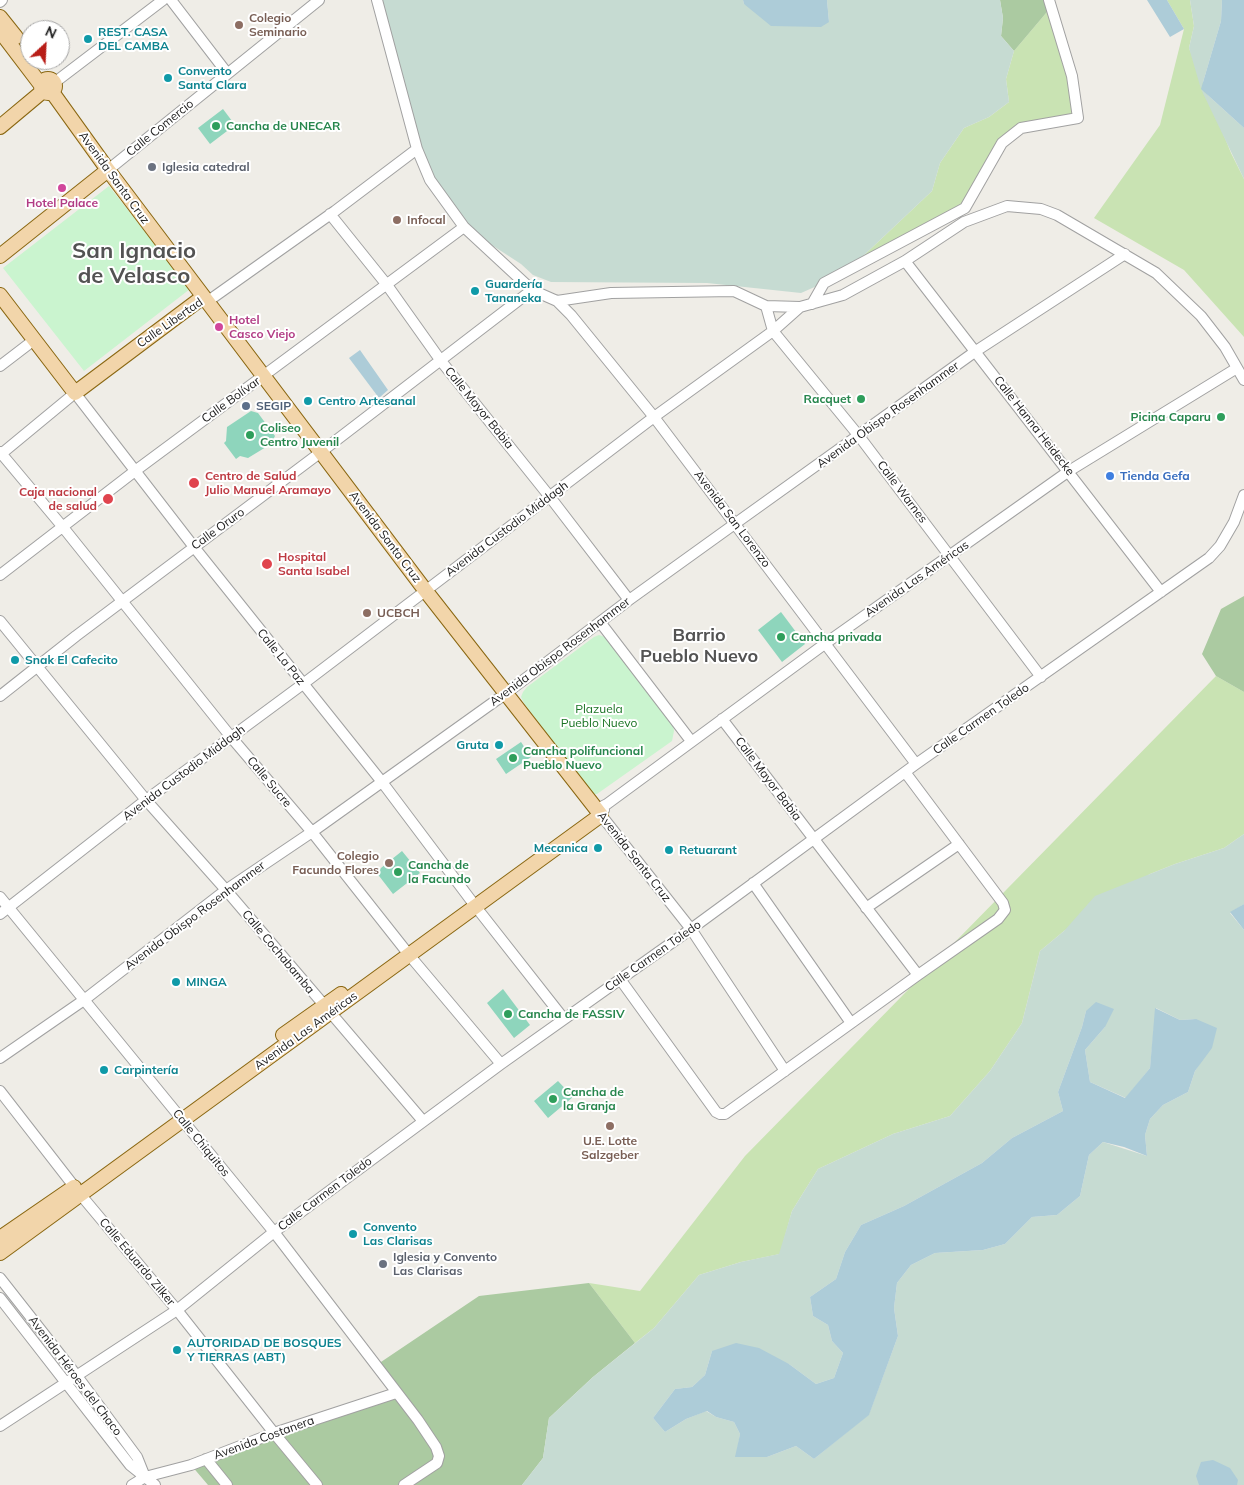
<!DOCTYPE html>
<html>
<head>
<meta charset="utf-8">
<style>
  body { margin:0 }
  #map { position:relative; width:1244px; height:1485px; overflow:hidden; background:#efede7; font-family:Mulish,sans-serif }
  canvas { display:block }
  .north { position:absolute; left:20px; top:20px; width:50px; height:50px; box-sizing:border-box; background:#fff; border:1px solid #a6a6a6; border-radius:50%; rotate:25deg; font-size:14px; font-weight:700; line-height:20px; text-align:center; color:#202020 }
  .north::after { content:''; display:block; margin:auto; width:18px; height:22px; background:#b81d17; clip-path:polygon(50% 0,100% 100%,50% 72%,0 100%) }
</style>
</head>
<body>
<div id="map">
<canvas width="1244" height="1485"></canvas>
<div class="north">N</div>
</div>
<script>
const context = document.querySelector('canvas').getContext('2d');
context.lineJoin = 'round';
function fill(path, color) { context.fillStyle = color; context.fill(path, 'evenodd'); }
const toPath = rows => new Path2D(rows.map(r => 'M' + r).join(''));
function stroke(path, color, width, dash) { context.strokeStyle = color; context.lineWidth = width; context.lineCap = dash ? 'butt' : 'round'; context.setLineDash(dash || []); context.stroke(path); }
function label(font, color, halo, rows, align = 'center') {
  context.font = font + ' Mulish,sans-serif'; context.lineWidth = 4; context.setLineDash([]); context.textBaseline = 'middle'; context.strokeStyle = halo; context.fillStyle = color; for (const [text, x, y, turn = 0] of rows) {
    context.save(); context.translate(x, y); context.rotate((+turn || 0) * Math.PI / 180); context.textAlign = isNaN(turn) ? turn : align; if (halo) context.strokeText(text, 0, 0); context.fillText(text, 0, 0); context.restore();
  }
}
const grass = toPath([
  [1167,0,1190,0,1194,26,1189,48,1231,153,1244,179,1244,337,1184,270,1094,218,1160,125,1184,29],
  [1052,6,1078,118,1021,128,1002,143,965,208,844,274,932,191,940,163,964,128,989,117,1009,102,1006,79,1014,51],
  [1216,676,1244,692,1244,834,1224,848,1175,864,1150,874,1064,931,1040,951,1022,1023,990,1071,950,1116,893,1134,818,1169,792,1211,780,1254,741,1262,699,1275,654,1328,635,1343,589,1283,640,1291,745,1156]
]);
const forest = toPath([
  [1000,0,1049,0,1052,6,1014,51,1001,36,1003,18],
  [1244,596,1244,692,1216,676,1202,654,1221,609],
  [589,1283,635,1343,593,1377,549,1418,543,1458,522,1485,208,1485,191,1465,396,1393,375,1366,479,1296]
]);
const wetland = toPath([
  [378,0,743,0,744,4,829,22,827,0,1000,0,1003,18,1001,36,1014,51,1006,79,1009,102,989,117,964,128,940,163,932,191,844,274,801,293,707,283,551,282,533,275,521,264,464,227,430,180],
  [1190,0,1222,0,1221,21,1201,89,1244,128,1244,179,1201,89,1189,48,1194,26],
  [1244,834,1244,904,1230,913,1244,930,1244,1485,522,1485,543,1458,549,1418,593,1377,654,1328,699,1275,741,1262,779,1254,792,1211,818,1169,893,1134,950,1116,990,1071,1022,1023,1040,951,1064,931,1095,896,1175,864,1224,848],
  [1156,1008,1180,1020,1196,1019,1200,1063,1195,1071,1188,1092,1163,1105,1150,1119,1145,1135,1147,1156,1103,1142,1089,1155,1080,1196,1057,1215,1032,1217,1005,1244,983,1250,935,1253,911,1265,897,1283,894,1308,898,1336,869,1414,814,1459,796,1446,767,1457,736,1457,740,1434,734,1422,716,1417,706,1411,686,1419,665,1432,653,1418,675,1389,692,1387,705,1375,712,1351,789,1364,816,1384,834,1378,843,1353,832,1341,828,1325,813,1316,810,1297,836,1279,845,1252,861,1225,904,1206,982,1163,1012,1138,1063,1111,1058,1092,1082,1027,1086,1011,1105,1027,1085,1050,1090,1082,1126,1098,1150,1068]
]);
const park = toPath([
  [109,186,190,289,84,371,3,268],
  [599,635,605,637,673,725,674,731,672,741,597,794,592,794,524,703,521,697,523,692,527,687,594,637]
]);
const pitch = toPath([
  [223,109,235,125,210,144,198,128],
  [251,411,258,413,275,436,271,444,248,458,240,456,236,459,224,443,226,441,227,427],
  [781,612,805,644,782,662,758,630],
  [521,742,531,757,506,774,496,759],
  [402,851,420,873,393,894,376,872],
  [503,989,530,1025,514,1038,487,1003],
  [558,1081,573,1097,548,1118,534,1101]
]);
const water = toPath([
  [743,0,827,0,829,22,821,27,771,26,744,4],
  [1147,0,1167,0,1184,29,1170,37],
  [1222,0,1244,0,1244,128,1201,89,1221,21],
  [360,350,388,390,379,398,349,358],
  [1244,904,1244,930,1230,912],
  [1096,1002,1114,1009,1105,1027,1085,1050,1090,1082,1125,1098,1150,1068,1155,1008,1180,1020,1196,1019,1217,1028,1212,1048,1195,1071,1188,1092,1163,1105,1150,1119,1145,1135,1147,1156,1124,1147,1103,1142,1089,1155,1080,1196,1057,1215,1032,1217,1005,1244,983,1250,935,1253,911,1265,897,1283,894,1308,898,1336,869,1415,814,1459,796,1446,767,1457,735,1457,740,1434,734,1422,716,1417,707,1411,686,1419,665,1432,653,1418,675,1389,692,1387,705,1375,712,1351,736,1343,759,1348,789,1364,816,1384,834,1378,843,1353,832,1341,828,1325,813,1316,810,1297,836,1279,845,1252,861,1225,904,1206,982,1163,1012,1138,1063,1111,1058,1092,1082,1027,1086,1011],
  [1213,1460,1230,1468,1238,1480,1237,1485,1199,1485,1196,1476,1201,1462]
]);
const minor = toPath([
  [171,0,227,73],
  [377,0,417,149,430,180,464,227,532,290,557,301,571,315,654,417,916,764],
  [0,2,2,0],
  [54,83,163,0],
  [108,170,319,0],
  [330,214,387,285,441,361,550,497,629,600],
  [905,261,1161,592],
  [203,297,211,299,335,211,417,149],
  [557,301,611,293,734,291,766,306,800,307,843,295,905,261,964,222,1007,206,1041,209,1057,215,1156,273,1201,316,1225,347,1244,380],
  [812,304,824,283,965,208,1002,143,1021,128,1078,118,1072,76,1049,0],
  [766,306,773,331,859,436,1041,677],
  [0,366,34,340],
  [0,452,62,526,231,737,312,832,410,956,501,1064],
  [0,455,75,393,194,547,382,782,476,907,564,1019],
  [0,575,135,471,464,227],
  [0,621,146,800,226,890,423,1121],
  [600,622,691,741],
  [0,696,76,636,321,452,532,290],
  [722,719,918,975],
  [597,809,607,804,826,643,1069,471,1237,368],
  [604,810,601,815,691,929,785,1071],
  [753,883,851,1023],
  [0,897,274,1232,418,1420,436,1447,439,1456,437,1463,404,1485],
  [866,908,959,844],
  [0,914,146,800,303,684,654,417,773,331,800,307],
  [620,979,716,1112,720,1114,725,1114,918,975,998,919,1005,910,1003,903,905,772],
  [0,1058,84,1000,226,890,312,832,505,694,629,600,736,523,976,351,1125,254],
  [0,1091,80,1194,177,1310,274,1433,317,1485],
  [0,1278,77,1376,137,1457,145,1477],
  [0,1298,130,1465,155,1485],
  [0,1426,177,1310,274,1232,501,1064,691,929,916,764,1209,558,1220,546,1234,522,1244,495],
  [206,1459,227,1485],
  [132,1485,145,1477,191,1465,274,1433,396,1393]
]);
const major = toPath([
  [0,17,16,37],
  [0,31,41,85],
  '41 86a7 7 0 1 1 14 0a7 7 0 1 1-14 0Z',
  [0,127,43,91],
  [0,256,108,170],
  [0,295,75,393,203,297],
  [283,1035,341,994],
  [0,1238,74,1187],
  [0,1253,601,815,425,590,108,170,52,92]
]);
const markers = [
  [239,25,5,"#8d6e63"],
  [88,39,5,"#0f9aa8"],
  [168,78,5,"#0f9aa8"],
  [216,126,5,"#2e9e5b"],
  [152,167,5,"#6b7280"],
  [62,188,5,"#d1479c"],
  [397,220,5,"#8d6e63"],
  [475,291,5,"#0f9aa8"],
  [219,327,5,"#d1479c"],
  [861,399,5,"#2e9e5b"],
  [308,401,5,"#0f9aa8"],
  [246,406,5,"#5c6f8a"],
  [1221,417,5,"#2e9e5b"],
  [250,435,5,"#2e9e5b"],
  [1110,476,5,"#3f7fe0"],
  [194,483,6,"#e0444e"],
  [108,499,6,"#e0444e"],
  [267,564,6,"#e0444e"],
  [367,613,5,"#8d6e63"],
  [781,637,5,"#2e9e5b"],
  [15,660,5,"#0f9aa8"],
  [499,745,5,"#0f9aa8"],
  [513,758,5,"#2e9e5b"],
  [598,848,5,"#0f9aa8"],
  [669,850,5,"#0f9aa8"],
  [389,863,5,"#8d6e63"],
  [398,872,5,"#2e9e5b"],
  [176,982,5,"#0f9aa8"],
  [508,1014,5,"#2e9e5b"],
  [104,1070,5,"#0f9aa8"],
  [553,1099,5,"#2e9e5b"],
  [610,1126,5,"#8d6e63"],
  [353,1234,5,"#0f9aa8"],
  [383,1264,5,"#6b7280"],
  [177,1350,5,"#0f9aa8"]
];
const educationNames = [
  ["Colegio",249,18],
  ["Seminario",249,32],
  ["Infocal",407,220],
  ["UCBCH",377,613],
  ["Colegio",379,856,"right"],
  ["Facundo Flores",379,870,"right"],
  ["U.E. Lotte",610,1141,"center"],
  ["Salzgeber",610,1155,"center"]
];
const cultureNames = [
  ["REST. CASA",98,32],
  ["DEL CAMBA",98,46],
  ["Convento",178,71],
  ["Santa Clara",178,85],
  ["Guardería",485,284],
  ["Tananeka",485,298],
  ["Centro Artesanal",318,401],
  ["Snak El Cafecito",25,660],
  ["Gruta",489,745,"right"],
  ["Mecanica",588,848,"right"],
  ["Retuarant",679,850],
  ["MINGA",186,982],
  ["Carpintería",114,1070],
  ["Convento",363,1227],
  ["Las Clarisas",363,1241],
  ["AUTORIDAD DE BOSQUES",187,1343],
  ["Y TIERRAS (ABT)",187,1357]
];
const leisureNames = [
  ["Cancha de UNECAR",226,126],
  ["Racquet",851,399,"right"],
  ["Picina Caparu",1211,417,"right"],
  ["Coliseo",260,428],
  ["Centro Juvenil",260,442],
  ["Cancha privada",791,637],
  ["Cancha polifuncional",523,751],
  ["Pueblo Nuevo",523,765],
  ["Cancha de",408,865],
  ["la Facundo",408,879],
  ["Cancha de FASSIV",518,1014],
  ["Cancha de",563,1092],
  ["la Granja",563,1106]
];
const streetNames = [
  ["Calle Comercio",160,128,-39],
  ["Avenida Santa Cruz",114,178,54],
  ["Calle Libertad",170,323,-35],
  ["Calle Bolívar",231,400,-36],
  ["Calle Mayor Babia",479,408,51],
  ["Avenida Obispo Rosenhammer",888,415,-36],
  ["Calle Hanna Heidecke",1034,426,52],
  ["Calle Warnes",902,492,53],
  ["Avenida San Lorenzo",732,519,53],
  ["Calle Oruro",218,529,-36],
  ["Avenida Custodio Middagh",507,529,-37],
  ["Avenida Santa Cruz",385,537,53],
  ["Avenida Las Américas",917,579,-35],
  ["Avenida Obispo Rosenhammer",560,652,-37],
  ["Calle La Paz",281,657,51],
  ["Calle Carmen Toledo",981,719,-35],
  ["Avenida Custodio Middagh",184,773,-37],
  ["Calle Mayor Babia",768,779,53],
  ["Calle Sucre",269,782,50],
  ["Avenida Santa Cruz",634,857,52],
  ["Avenida Obispo Rosenhammer",195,916,-37],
  ["Calle Cochabamba",278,952,50],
  ["Calle Carmen Toledo",653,956,-35],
  ["Avenida Las Américas",306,1031,-36],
  ["Calle Chiquitos",201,1143,51],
  ["Calle Carmen Toledo",325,1194,-37],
  ["Calle Eduardo Zilker",137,1262,50],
  ["Avenida Héroes del Chaco",75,1376,53],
  ["Avenida Costanera",264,1438,-20]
];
const worshipNames = [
  ["Iglesia catedral",162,167],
  ["Iglesia y Convento",393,1257],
  ["Las Clarisas",393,1271]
];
const hotelNames = [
  ["Hotel Palace",62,203],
  ["Hotel",229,320,"left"],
  ["Casco Viejo",229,334,"left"]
];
const serviceNames = [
  ["SEGIP",256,406]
];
const healthNames = [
  ["Centro de Salud",205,476],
  ["Julio Manuel Aramayo",205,490],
  ["Caja nacional",97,492,"right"],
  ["de salud",97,506,"right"],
  ["Hospital",278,557],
  ["Santa Isabel",278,571]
];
const shopNames = [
  ["Tienda Gefa",1120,476]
];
const parkNames = [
  ["Plazuela",599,709],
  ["Pueblo Nuevo",599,723]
];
const districtNames = [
  ["Barrio",699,636],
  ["Pueblo Nuevo",699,657]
];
const townNames = [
  ["San Ignacio",134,251],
  ["de Velasco",134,276]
];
fill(grass, '#c9e3b3');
fill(forest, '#abcaa1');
fill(wetland, '#c6dbd2');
fill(park, '#caf4cf');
fill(pitch, '#8ed5bc');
fill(water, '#adccd8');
stroke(minor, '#a1a1a1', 12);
stroke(major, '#8a6711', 16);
stroke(minor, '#fff', 10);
stroke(major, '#f2d5aa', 14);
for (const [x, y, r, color] of markers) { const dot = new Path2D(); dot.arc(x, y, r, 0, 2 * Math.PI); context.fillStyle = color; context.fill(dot); stroke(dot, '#fff', 2); }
label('bold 12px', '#785e54', '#fff', educationNames, 'left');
label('bold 12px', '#0d838f', '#fff', cultureNames, 'left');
label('bold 12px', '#27864d', '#fff', leisureNames, 'left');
label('12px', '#202020', '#fff', streetNames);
label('bold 12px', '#5b616d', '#fff', worshipNames, 'left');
label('bold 12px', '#b23c85', '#fff', hotelNames);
label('bold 12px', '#4e5e75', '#fff', serviceNames, 'left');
label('bold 12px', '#be3a42', '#fff', healthNames, 'left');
label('bold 12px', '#366cbe', '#fff', shopNames, 'left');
label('12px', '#197323', '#fff', parkNames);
label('bold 18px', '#535353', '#fff', districtNames);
label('bold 22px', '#535353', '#fff', townNames);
</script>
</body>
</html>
